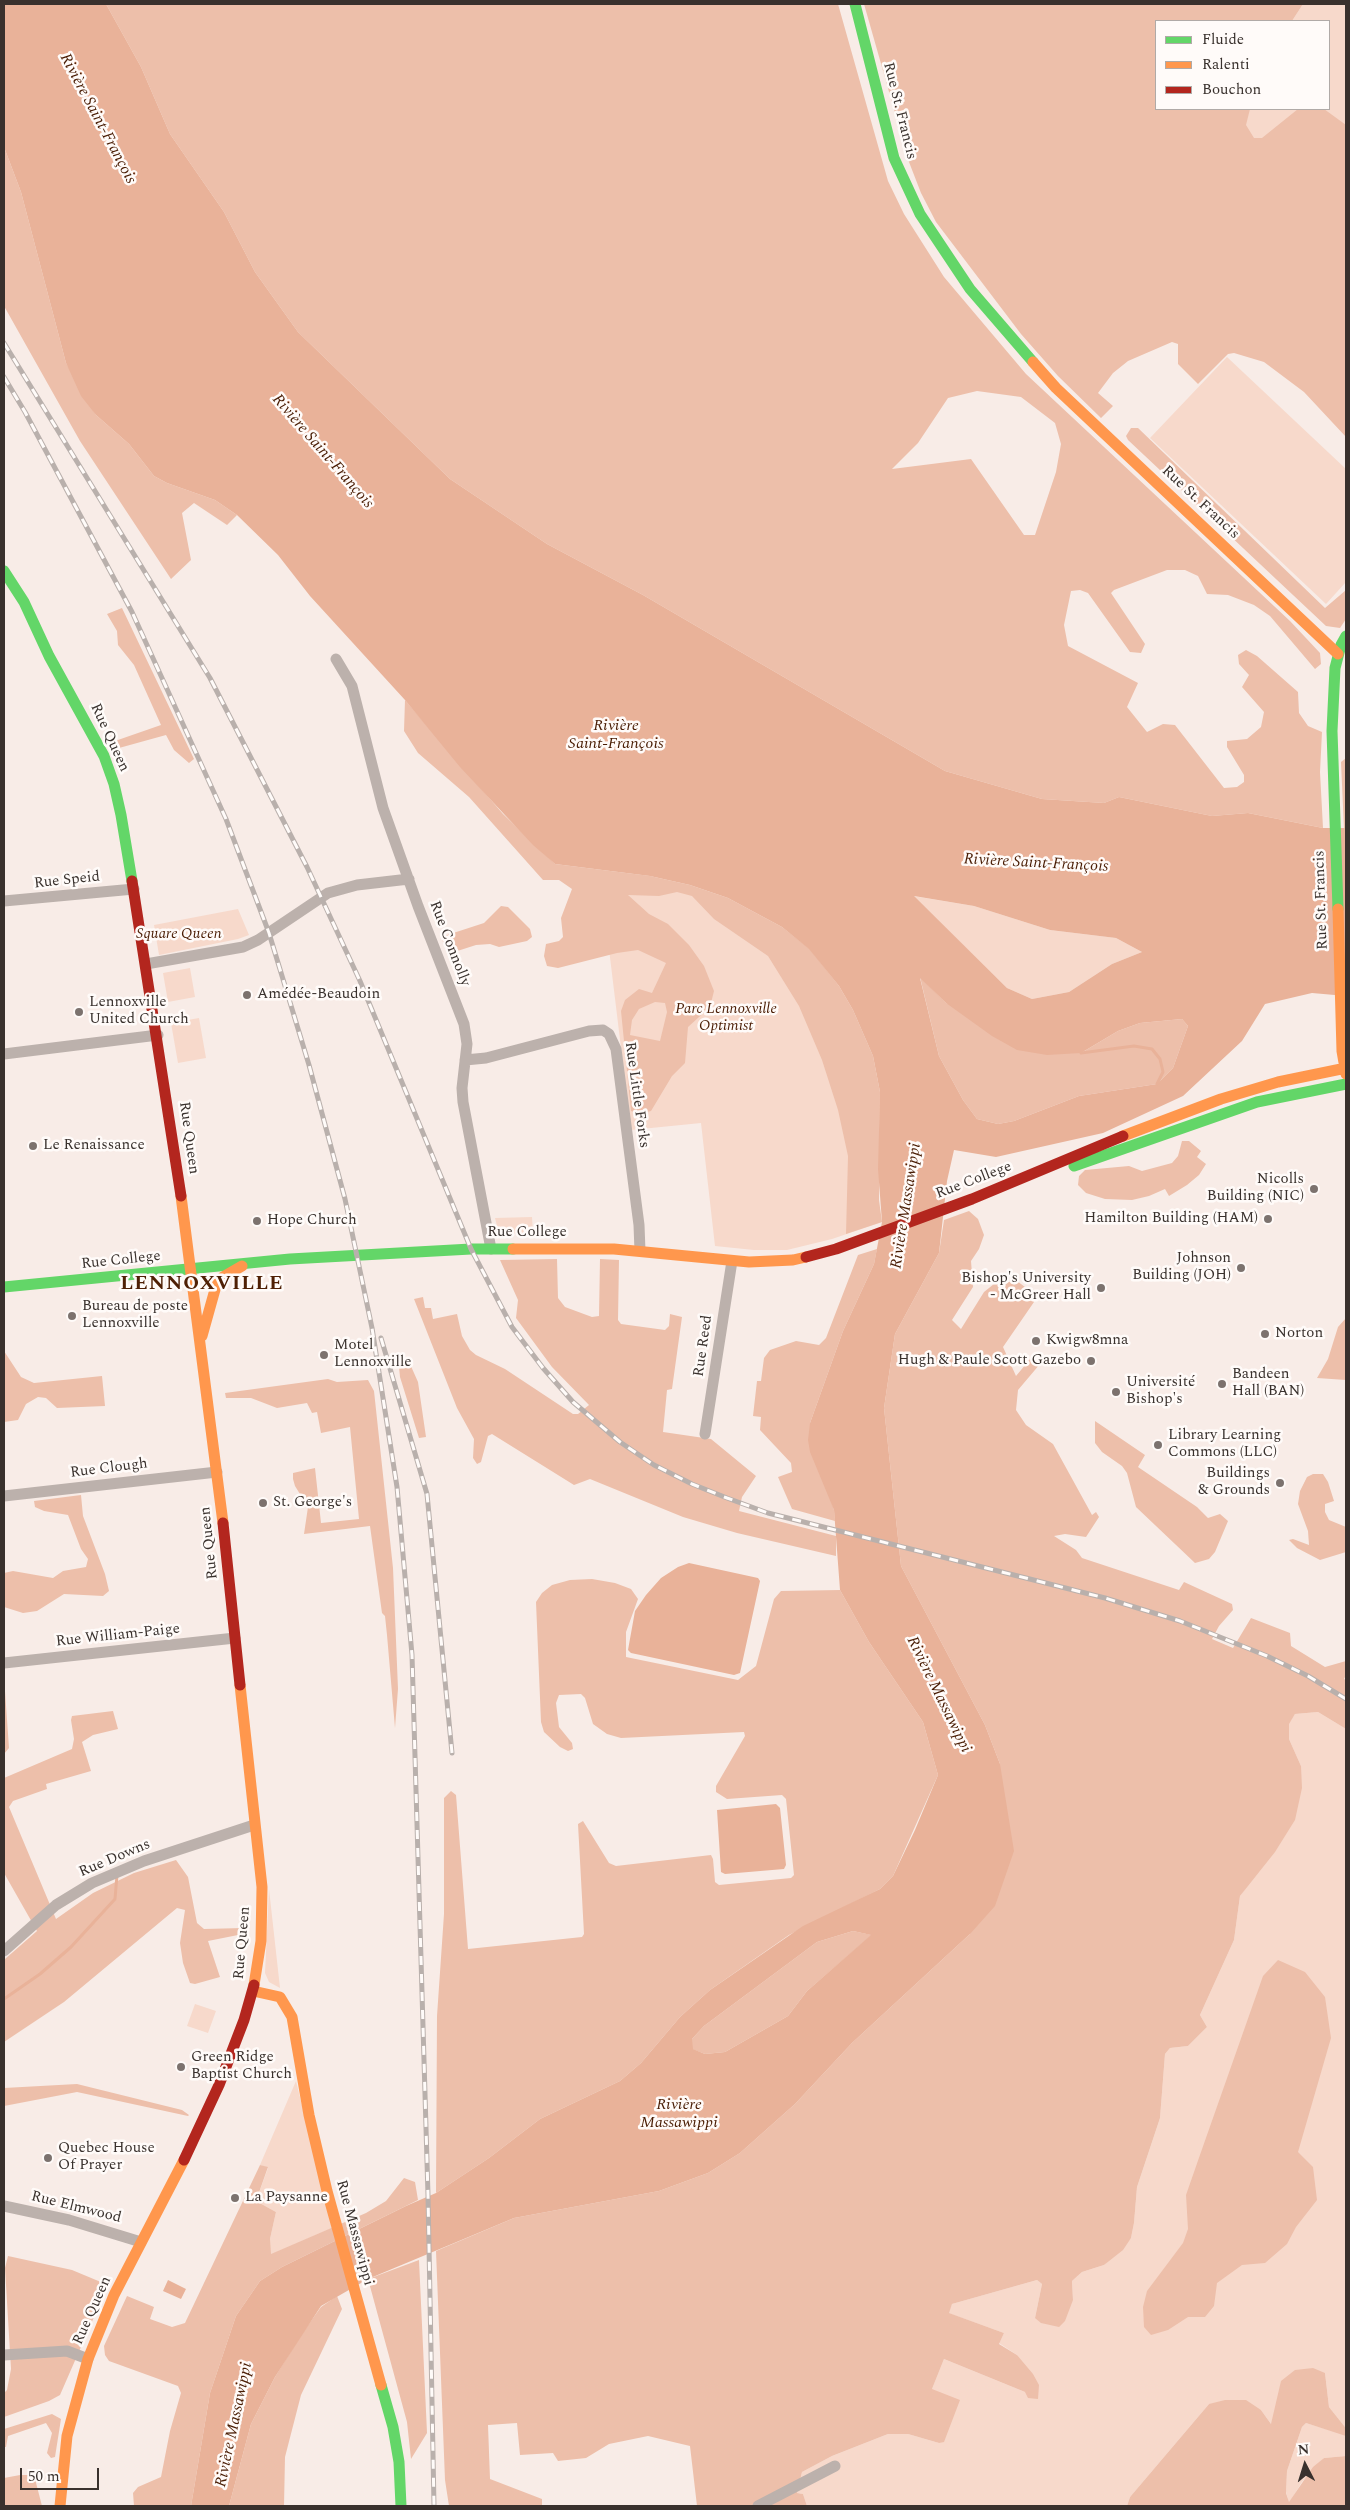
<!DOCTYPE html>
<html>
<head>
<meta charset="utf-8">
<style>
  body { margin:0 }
  #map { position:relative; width:1350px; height:2510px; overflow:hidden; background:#f8ece7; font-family:Spectral,serif }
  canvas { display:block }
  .frame { position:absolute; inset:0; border:5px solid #39312d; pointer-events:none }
  .legend { position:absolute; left:1155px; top:20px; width:175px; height:90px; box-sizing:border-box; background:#fffbf9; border:1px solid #b0aaa7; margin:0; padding:6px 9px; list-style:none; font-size:15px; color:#39312d }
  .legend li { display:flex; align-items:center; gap:10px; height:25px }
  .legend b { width:25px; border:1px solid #b0aaa7 }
  .north { position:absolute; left:1280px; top:2440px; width:50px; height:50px; -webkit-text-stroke:4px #fffbf9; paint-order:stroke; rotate:355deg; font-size:14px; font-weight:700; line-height:20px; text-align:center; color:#39312d }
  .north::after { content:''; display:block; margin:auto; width:18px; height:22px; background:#39312d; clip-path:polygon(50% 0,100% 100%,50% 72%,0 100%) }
  .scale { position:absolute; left:20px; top:2468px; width:79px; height:22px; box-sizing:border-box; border:2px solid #39312d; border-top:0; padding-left:6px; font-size:15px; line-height:18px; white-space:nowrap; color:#39312d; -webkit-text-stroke:4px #fffbf9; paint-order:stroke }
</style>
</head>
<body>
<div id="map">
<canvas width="1350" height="2510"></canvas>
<div class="frame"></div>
<ul class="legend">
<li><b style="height:6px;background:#63d668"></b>Fluide</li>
<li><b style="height:6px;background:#ff974d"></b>Ralenti</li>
<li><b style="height:6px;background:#b3261e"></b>Bouchon</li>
</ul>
<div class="north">N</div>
<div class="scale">50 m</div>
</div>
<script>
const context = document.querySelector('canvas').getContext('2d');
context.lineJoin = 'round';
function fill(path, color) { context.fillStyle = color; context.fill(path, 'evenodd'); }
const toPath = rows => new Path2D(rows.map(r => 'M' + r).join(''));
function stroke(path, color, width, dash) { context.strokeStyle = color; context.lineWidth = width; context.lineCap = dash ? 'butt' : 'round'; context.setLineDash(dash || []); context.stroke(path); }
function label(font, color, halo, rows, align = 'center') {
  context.font = font + ' Spectral,serif'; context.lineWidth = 5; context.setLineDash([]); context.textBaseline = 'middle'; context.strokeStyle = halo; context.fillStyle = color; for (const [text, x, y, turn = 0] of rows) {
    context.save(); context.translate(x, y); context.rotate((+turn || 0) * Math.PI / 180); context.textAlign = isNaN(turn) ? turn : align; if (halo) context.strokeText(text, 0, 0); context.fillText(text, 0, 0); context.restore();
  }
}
const green = toPath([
  [1303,4,1346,4,1346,207,1224,131,1237,109,1329,109,1329,21,1292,21],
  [1227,357,1346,469,1346,582,1326,604,1150,438],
  [566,867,650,876,782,927,882,1222,832,1239,787,1250,754,1250,715,1246,701,1123,631,1130,608,941],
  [913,896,974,906,1050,930,1116,938,1142,952,1112,964,1069,992,1032,999,1007,988],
  [238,909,249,935,238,939,159,955,154,925],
  [190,968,195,997,168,1002,163,973],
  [199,1018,206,1058,178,1063,171,1023],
  [532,1217,533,1233,499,1234,495,1218],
  [1318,1712,1346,1729,1346,2456,1324,2458,1302,2482,1289,2503,1286,2492,1287,2471,1302,2427,1306,2423,1346,2435,1345,2427,1329,2407,1325,2373,1271,2424,1261,2410,1209,2404,1130,2497,1127,2506,807,2506,803,2494,797,2493,802,2472,832,2456,888,2434,908,2434,939,2443,932,2389,944,2359,1025,2392,1017,2355,999,2343,1004,2333,948,2313,952,2304,1037,2280,1042,2284,1035,2318,1073,2300,1072,2281,1082,2272,1104,2265,1131,2238,1134,2223,1137,2187,1160,2118,1165,2054,1170,2048,1188,2046,1207,2027,1200,2015,1234,1940,1240,1896,1254,1875,1301,1766,1289,1739,1288,1724,1295,1714],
  [269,1889,280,1988,269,1982,265,1973],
  [195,2004,216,2011,208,2033,187,2026],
  [296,2081,332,2228,270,2255,270,2239,276,2212,256,2201,268,2168,260,2165]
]);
const forest = toPath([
  [106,4,838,4,888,181,904,214,944,277,1026,374,1290,621,1320,653,1321,664,1315,669,1270,616,1254,605,1228,595,1207,594,1198,576,1185,570,1167,570,1114,590,1111,593,1145,644,1141,653,1130,652,1088,593,1080,590,1071,591,1064,625,1068,646,1138,683,1127,707,1147,732,1163,724,1175,725,1224,788,1237,787,1244,782,1244,775,1227,747,1227,741,1247,739,1261,727,1264,712,1242,687,1249,675,1239,664,1238,655,1246,650,1257,656,1298,692,1299,713,1308,726,1322,732,1320,772,1323,828,1248,813,1212,816,1119,797,1104,803,1042,799,945,771,643,595,547,544,450,479,298,332,255,272,224,212,170,134,141,67],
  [977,391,1021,397,1055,423,1061,444,1056,472,1035,535,1024,535,971,459,892,469,918,443,948,398],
  [864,4,1303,4,1292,21,1156,21,1156,109,1250,109,1246,125,1254,138,1262,138,1298,109,1324,109,1346,125,1346,437,1304,392,1264,362,1234,353,1228,354,1198,384,1178,364,1178,344,1172,342,1128,361,1113,373,1098,393,1113,406,1101,418,1058,376,1021,334,936,222,921,193,909,162],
  [4,147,21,192,66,363,96,415,129,444,154,476,167,483,215,500,237,515,227,525,194,503,182,513,191,560,171,579,80,441,4,306],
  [1131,428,1138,428,1325,608,1346,590,1346,619,1340,628,1326,626,1128,440,1126,436],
  [122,608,194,759,189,763,174,750,166,735,119,748,115,741,161,725,134,665,118,645,117,631,107,614],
  [405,700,503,814,555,864,650,876,690,885,728,898,782,927,810,949,839,986,853,1010,873,1056,880,1092,879,1200,882,1222,846,1234,848,1156,838,1110,822,1060,799,1006,768,956,714,919,692,896,677,892,659,896,628,895,649,914,668,924,689,945,704,966,714,991,710,1007,688,1027,685,1063,672,1076,651,1111,639,1114,631,1111,621,1011,625,1000,639,989,652,993,666,963,638,950,617,953,558,968,547,966,544,956,546,944,559,941,563,937,561,918,572,889,559,880,543,880,469,797,418,753,404,731],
  [655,1002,665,1003,667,1012,660,1041,630,1035,632,1020,639,1009],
  [1346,758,1346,828,1344,829,1341,762],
  [501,906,508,907,530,929,532,937,527,941,499,947,490,944,476,945,448,954,441,937,484,923],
  [920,977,946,1003,1081,1053,1118,1031,1140,1023,1182,1019,1188,1026,1173,1068,1157,1084,1079,1096,1014,1121,998,1124,977,1119,963,1100,939,1056],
  [1182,1141,1189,1141,1201,1151,1197,1157,1206,1164,1199,1175,1187,1185,1169,1196,1165,1189,1149,1196,1132,1200,1105,1199,1086,1193,1078,1185,1079,1176,1085,1170,1129,1166,1142,1171,1172,1163,1178,1156],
  [969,1211,978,1219,984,1235,979,1249,971,1261,973,1287,952,1320,961,1329,984,1292,994,1284,1017,1281,1029,1290,1034,1302,1003,1347,1016,1376,1031,1358,1040,1364,1018,1390,1016,1410,1026,1425,1053,1444,1092,1515,1096,1512,1099,1517,1086,1537,1065,1534,1054,1536,1076,1550,1082,1558,1179,1590,1184,1582,1232,1604,1233,1610,1219,1626,1212,1639,1233,1648,1251,1618,1290,1633,1291,1646,1325,1667,1346,1661,1346,1675,1344,1679,1346,1680,1346,1729,1318,1712,1295,1714,1289,1724,1289,1739,1301,1766,1302,1788,1295,1820,1275,1852,1240,1896,1234,1940,1200,2015,1207,2027,1188,2046,1170,2048,1165,2054,1160,2118,1137,2187,1134,2223,1131,2238,1123,2250,1104,2265,1082,2272,1072,2281,1073,2300,1065,2321,1059,2327,1041,2323,1035,2318,1042,2284,1037,2280,952,2304,949,2313,1004,2333,999,2344,1017,2355,1033,2374,1039,2385,1038,2399,1028,2398,1025,2392,944,2359,932,2389,960,2400,944,2442,939,2443,908,2434,888,2434,832,2456,802,2472,797,2493,803,2494,807,2506,697,2506,690,2446,648,2436,609,2444,586,2458,558,2461,553,2453,520,2455,517,2423,488,2425,490,2479,542,2499,542,2506,449,2506,445,2480,436,2251,514,2218,659,2191,708,2173,740,2153,795,2104,852,2043,970,1934,1000,1764,985,1725,901,1566,884,1408,895,1334,939,1253,944,1220],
  [877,1249,874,1264,843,1331,810,1423,834,1510,835,1521,792,1509,778,1477,792,1472,791,1463,760,1430,761,1417,753,1416,757,1381,761,1381,764,1358,770,1350,796,1341,819,1345,826,1338,858,1255],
  [557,1259,558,1298,565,1307,592,1317,599,1316,600,1259,619,1260,618,1320,621,1324,665,1330,669,1326,670,1314,682,1317,672,1389,667,1390,663,1432,711,1439,756,1476,742,1497,739,1511,836,1536,836,1556,737,1533,683,1517,590,1479,574,1485,492,1434,488,1436,481,1462,477,1464,473,1458,474,1439,457,1408,414,1299,423,1297,425,1308,431,1308,433,1319,457,1314,462,1336,470,1350,476,1355,505,1369,573,1414,578,1414,589,1405,552,1367,516,1318,518,1300,500,1260],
  [1346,1318,1346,1380,1317,1378,1328,1359,1338,1327],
  [4,1351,21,1377,34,1383,102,1376,105,1406,57,1408,46,1398,38,1397,26,1404,18,1420,4,1422],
  [398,1357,410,1364,418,1382,426,1437,419,1438,400,1377],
  [328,1379,337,1382,368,1380,374,1391,393,1568,398,1689,395,1728,387,1635,385,1616,382,1613,370,1526,304,1534,308,1507,295,1486,293,1479,293,1473,315,1468,321,1523,359,1519,350,1427,321,1433,317,1412,312,1413,307,1403,277,1408,251,1398,226,1398,225,1393],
  [1095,1421,1145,1455,1138,1467,1197,1507,1208,1518,1220,1514,1228,1521,1215,1552,1209,1559,1195,1563,1136,1507,1127,1473,1122,1466,1102,1452,1095,1443],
  [1313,1474,1323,1474,1328,1482,1334,1501,1325,1504,1325,1512,1329,1520,1346,1527,1346,1552,1320,1560,1297,1548,1289,1540,1293,1539,1309,1545,1308,1531,1298,1504,1300,1491,1307,1477],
  [81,1495,83,1516,105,1574,109,1591,103,1596,64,1594,37,1611,23,1613,4,1607,4,1573,13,1571,53,1578,63,1571,86,1567,88,1559,81,1549,68,1515,44,1511,35,1507,34,1501],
  [592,1579,615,1583,631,1589,638,1599,626,1632,626,1657,738,1680,756,1666,774,1599,781,1591,840,1590,869,1642,923,1722,938,1775,893,1876,880,1889,789,1935,710,1990,680,2017,641,2063,620,2081,540,2119,489,2158,436,2193,437,2016,444,1914,444,1798,451,1791,456,1795,468,1949,582,1937,584,1934,578,1824,583,1821,609,1863,616,1866,711,1855,713,1859,715,1882,719,1885,791,1878,794,1875,786,1799,782,1795,727,1799,716,1792,716,1786,745,1736,744,1732,621,1738,607,1734,593,1724,585,1698,581,1694,559,1695,556,1703,559,1727,572,1743,573,1749,568,1751,560,1747,544,1732,541,1722,536,1602,542,1593,552,1585,570,1580],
  [4,1677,9,1748,4,1754],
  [113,1711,118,1729,93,1735,82,1742,91,1771,46,1784,47,1789,13,1801,9,1807,56,1919,93,1893,134,1873,176,1860,188,1877,197,1923,204,1929,243,1928,243,1934,208,1941,220,1977,195,1984,190,1983,183,1963,180,1943,185,1910,177,1908,64,2002,4,2042,4,1957,5,1959,37,1931,4,1873,4,1778,72,1749,74,1739,71,1720,72,1716],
  [853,1931,872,1935,807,1991,788,2016,725,2052,705,2054,692,2049,692,2039,704,2026,817,1942],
  [1278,1960,1305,1972,1325,1997,1331,2038,1298,2152,1313,2167,1317,2200,1296,2227,1287,2244,1265,2263,1242,2265,1217,2283,1214,2306,1205,2317,1188,2317,1168,2330,1151,2335,1144,2327,1143,2307,1147,2291,1183,2243,1188,2229,1186,2195,1201,2152,1263,1976],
  [77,2084,182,2110,189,2115,188,2116,77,2092,4,2106,4,2088],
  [260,2165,268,2167,256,2201,276,2212,270,2239,271,2254,366,2213,386,2201,404,2178,415,2182,418,2200,282,2267,260,2281,236,2316,210,2393,191,2506,134,2506,133,2493,138,2487,161,2477,170,2431,181,2393,178,2386,109,2361,105,2355,104,2346,127,2296,154,2307,150,2319,172,2327,185,2323],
  [8,2256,72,2270,108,2285,60,2395,49,2401,4,2417,4,2393,7,2390,11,2369,5,2268],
  [419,2260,427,2433,411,2459,407,2422,368,2279],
  [337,2296,342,2309,301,2395,285,2457,284,2506,229,2506,251,2424,275,2377,301,2335,321,2307],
  [1313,2368,1325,2373,1329,2407,1345,2427,1346,2436,1306,2423,1302,2427,1287,2471,1286,2493,1289,2502,1313,2467,1324,2458,1346,2456,1346,2506,1127,2506,1130,2497,1209,2404,1225,2400,1246,2400,1261,2410,1271,2424,1281,2381,1295,2370],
  [52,2414,61,2419,55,2457,51,2458,47,2453,52,2433,46,2423,8,2436,6,2447,4,2447,4,2429],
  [20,2475,34,2475,42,2506,4,2506,4,2478]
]);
const water = toPath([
  [4,4,106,4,141,67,170,134,224,212,255,272,298,332,450,479,547,544,643,595,945,771,1042,799,1104,803,1119,797,1212,816,1248,813,1323,828,1346,828,1346,996,1312,993,1265,1004,1242,1041,1183,1096,1103,1133,996,1157,954,1150,947,1181,939,1253,895,1334,884,1408,901,1566,985,1725,1000,1764,1014,1851,995,1906,970,1934,852,2043,795,2104,740,2153,708,2173,659,2191,514,2218,368,2279,321,2306,275,2377,251,2424,229,2506,191,2506,210,2393,236,2316,260,2281,282,2267,406,2206,436,2193,489,2158,540,2119,620,2081,641,2063,680,2017,710,1990,803,1926,880,1889,893,1876,915,1830,938,1775,923,1722,869,1642,840,1590,834,1510,810,1452,808,1440,810,1423,843,1331,874,1264,882,1222,878,1169,880,1092,873,1056,853,1010,839,986,809,949,782,927,728,898,690,885,650,876,555,864,533,845,460,767,405,700,310,596,278,555,237,515,215,500,167,483,154,476,129,444,96,415,81,396,66,363,21,192,4,147],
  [914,896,974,906,1050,930,1116,938,1142,952,1112,964,1069,992,1032,999,1007,988],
  [920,978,946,1003,992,1036,1017,1050,1047,1055,1081,1053,1118,1031,1140,1023,1182,1019,1188,1026,1173,1068,1157,1084,1079,1096,1014,1121,998,1124,977,1119,963,1100,939,1056],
  [853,1931,871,1935,807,1991,788,2016,725,2052,705,2054,693,2049,692,2039,704,2026,817,1942],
  [689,1563,758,1578,760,1581,740,1673,734,1675,631,1653,628,1650,635,1611,646,1595,661,1578,678,1567],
  [776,1804,780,1808,786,1865,784,1869,725,1874,721,1872,717,1810],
  [168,2280,186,2289,181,2299,163,2291]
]);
const stream = toPath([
  [1081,1053,1134,1046,1152,1049,1160,1059,1163,1072,1157,1084],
  [4,1999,40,1974,71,1947,115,1899,117,1875]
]);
const street = toPath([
  [336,659,352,686,383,808,418,906,464,1024,467,1044,462,1088,463,1102,491,1249],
  [4,901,134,889],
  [146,964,243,947,258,940,328,893,357,885,409,879],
  [4,1054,158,1035],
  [465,1060,486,1058,589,1031,603,1030,609,1034,616,1049,639,1225,640,1251],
  [705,1434,732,1261],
  [4,1496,217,1472],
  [4,1663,235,1638],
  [4,1951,56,1905,92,1883,144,1861,254,1825],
  [4,2206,69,2220,141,2242],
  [4,2355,67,2351,88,2359],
  [758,2506,835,2466]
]);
const fast = toPath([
  [855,4,894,158,920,214,970,289,1033,362],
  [4,571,24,602,49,656,104,756,114,784,121,815,132,881],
  [1338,909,1332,731,1335,668,1341,645,1346,636],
  [1074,1166,1257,1102,1346,1084],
  [4,1287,290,1259,471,1249,513,1249],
  [381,2385,393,2427,399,2462,401,2506]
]);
const slow = toPath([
  [1033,362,1056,388,1338,654],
  [1338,909,1342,1051,1346,1074],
  [1123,1136,1221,1099,1278,1082,1346,1068],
  [181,1196,223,1523],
  [513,1249,614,1249,749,1262,793,1260,806,1257],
  [202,1336,216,1286,223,1277,242,1266],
  [240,1685,262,1887,261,1941,254,1985],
  [253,1991,280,1997,292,2017,309,2115,327,2191,381,2385],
  [60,2506,67,2436,88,2359,114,2295,184,2160]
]);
const jam = toPath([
  [132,881,181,1196],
  [806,1257,836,1249,972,1199,1123,1136],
  [223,1523,240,1685],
  [184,2160,219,2085,244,2020,254,1985]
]);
const rail = toPath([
  [4,343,210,678,307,867,360,981,471,1249,512,1327,543,1368,573,1402,620,1442,654,1465,692,1484,727,1498,768,1513,1105,1598,1180,1621,1267,1656,1308,1676,1346,1699],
  [4,377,25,412,132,612,226,819,269,933,309,1065,345,1199,372,1328,397,1487,412,1655,428,2195,434,2506],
  [381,1338,427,1494,452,1753]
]);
const markers = [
  [247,995,5,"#7c726e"],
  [79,1012,5,"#7c726e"],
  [33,1146,5,"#7c726e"],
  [1314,1189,5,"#7c726e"],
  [1268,1219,5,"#7c726e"],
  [257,1221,5,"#7c726e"],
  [1241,1268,5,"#7c726e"],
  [1101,1288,5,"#7c726e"],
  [72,1316,5,"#7c726e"],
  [1265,1334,5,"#7c726e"],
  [1036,1341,5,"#7c726e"],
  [324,1355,5,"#7c726e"],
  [1091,1361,5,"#7c726e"],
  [1222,1384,5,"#7c726e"],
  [1116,1392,5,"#7c726e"],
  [1158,1445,5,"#7c726e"],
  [1280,1483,5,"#7c726e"],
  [263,1503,5,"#7c726e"],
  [181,2067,5,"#7c726e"],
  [48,2158,5,"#7c726e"],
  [235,2198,5,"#7c726e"]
];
const streetNames = [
  ["Rue St. Francis",899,111,76],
  ["Rue St. Francis",1200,503,43],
  ["Rue Queen",109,738,65],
  ["Rue Speid",67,881,-6],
  ["Rue St. Francis",1322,900,-92],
  ["Rue Connolly",449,944,69],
  ["Rue Little Forks",636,1095,82],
  ["Rue Queen",188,1138,82],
  ["Rue College",974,1181,-21],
  ["Rue College",527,1233],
  ["Rue College",121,1261,-6],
  ["Rue Reed",704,1346,-82],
  ["Rue Clough",109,1469,-7],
  ["Rue Queen",210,1543,-96],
  ["Rue William-Paige",118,1636,-6],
  ["Rue Downs",115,1859,-23],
  ["Rue Queen",243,1943,-85],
  ["Rue Elmwood",76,2208,14],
  ["Rue Massawippi",354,2233,75],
  ["Rue Queen",93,2311,-66]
];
const parkNames = [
  ["Square Queen",179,935],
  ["Parc Lennoxville",726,1010],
  ["Optimist",726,1027]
];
const poiNames = [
  ["Amédée-Beaudoin",257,995],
  ["Lennoxville",89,1003],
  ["United Church",89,1020],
  ["Le Renaissance",43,1146],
  ["Nicolls",1304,1180,"right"],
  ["Building (NIC)",1304,1197,"right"],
  ["Hamilton Building (HAM)",1258,1219,"right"],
  ["Hope Church",267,1221],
  ["Johnson",1231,1259,"right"],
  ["Building (JOH)",1231,1276,"right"],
  ["Bishop's University",1091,1279,"right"],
  ["- McGreer Hall",1091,1296,"right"],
  ["Bureau de poste",82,1307],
  ["Lennoxville",82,1324],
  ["Norton",1275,1334],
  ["Kwigw8mna",1046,1341],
  ["Motel",334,1346],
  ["Lennoxville",334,1363],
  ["Hugh & Paule Scott Gazebo",1081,1361,"right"],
  ["Bandeen",1232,1375],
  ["Hall (BAN)",1232,1392],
  ["Université",1126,1383],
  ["Bishop's",1126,1400],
  ["Library Learning",1168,1436],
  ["Commons (LLC)",1168,1453],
  ["Buildings",1270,1474,"right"],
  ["& Grounds",1270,1491,"right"],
  ["St. George's",273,1503],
  ["Green Ridge",191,2058],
  ["Baptist Church",191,2075],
  ["Quebec House",58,2149],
  ["Of Prayer",58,2166],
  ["La Paysanne",245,2198]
];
const waterNames = [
  ["Rivière Saint-François",97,119,62],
  ["Rivière Saint-François",322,452,49],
  ["Rivière",616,727],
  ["Saint-François",616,745],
  ["Rivière Saint-François",1036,864,3],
  ["Rivière Massawippi",907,1206,-81],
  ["Rivière Massawippi",938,1695,64],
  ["Rivière",679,2106],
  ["Massawippi",679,2124],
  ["Rivière Massawippi",235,2425,-78]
];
const districtNames = [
  ["LENNOXVILLE",202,1285]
];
fill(green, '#f7d9cb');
fill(forest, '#edbfaa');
fill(water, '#e9b299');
stroke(stream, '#e9b299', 3);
stroke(street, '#bcb1ac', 11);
stroke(fast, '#63d668', 11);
stroke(slow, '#ff974d', 11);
stroke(jam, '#b3261e', 11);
stroke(rail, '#b9b0ac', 5);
stroke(rail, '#fffbf9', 3, [9]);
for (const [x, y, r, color] of markers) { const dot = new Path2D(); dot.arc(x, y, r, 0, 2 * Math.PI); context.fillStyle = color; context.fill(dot); stroke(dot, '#fffbf9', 2); }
label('15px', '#39312d', '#fffbf9', streetNames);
label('italic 15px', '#4b1d04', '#fffbf9', parkNames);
label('15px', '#39312d', '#fffbf9', poiNames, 'left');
label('italic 16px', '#491c03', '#fffbf9', waterNames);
context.letterSpacing = '1px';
label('bold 20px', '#4f2005', '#fffbf9', districtNames);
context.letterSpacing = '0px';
</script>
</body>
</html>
